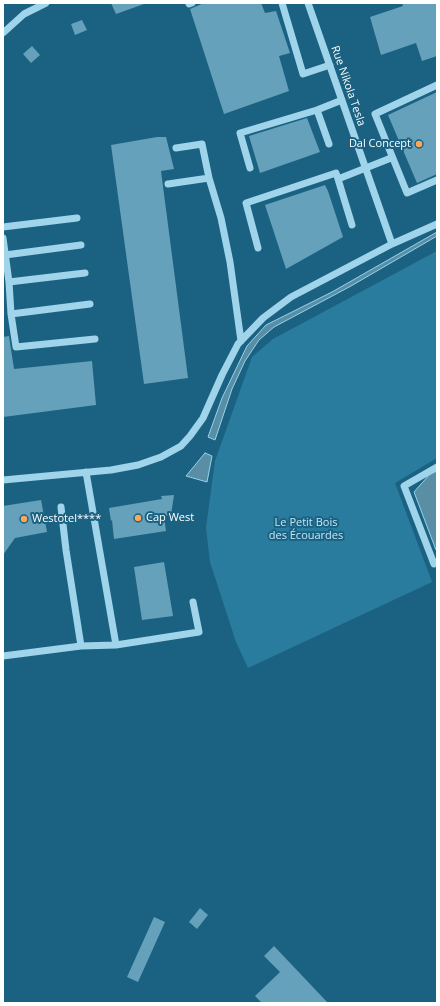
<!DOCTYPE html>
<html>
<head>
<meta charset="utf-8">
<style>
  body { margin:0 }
  #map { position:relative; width:440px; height:1006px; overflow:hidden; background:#1b6282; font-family:"Open Sans",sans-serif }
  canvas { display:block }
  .frame { position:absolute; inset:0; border:4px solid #fff; pointer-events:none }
</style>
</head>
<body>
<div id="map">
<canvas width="440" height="1006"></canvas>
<div class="frame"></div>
</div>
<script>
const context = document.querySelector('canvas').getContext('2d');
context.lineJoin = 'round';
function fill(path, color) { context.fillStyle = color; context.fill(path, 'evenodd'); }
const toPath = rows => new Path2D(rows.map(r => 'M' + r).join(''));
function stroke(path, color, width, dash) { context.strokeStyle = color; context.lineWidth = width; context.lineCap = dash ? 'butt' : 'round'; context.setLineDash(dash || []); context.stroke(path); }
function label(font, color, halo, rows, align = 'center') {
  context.font = font + ' "Open Sans",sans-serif'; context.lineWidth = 4; context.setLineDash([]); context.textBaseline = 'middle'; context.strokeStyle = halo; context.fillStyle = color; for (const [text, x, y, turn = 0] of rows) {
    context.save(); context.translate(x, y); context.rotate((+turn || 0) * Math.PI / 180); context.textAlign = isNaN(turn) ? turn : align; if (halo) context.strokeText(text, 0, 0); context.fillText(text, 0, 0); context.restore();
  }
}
const green = toPath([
  [437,251,437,458,395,483,432,582,248,668,236,642,210,562,206,528,215,461,252,357,273,339]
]);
const water = toPath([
  [437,232,437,236,351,286,274,327,259,340,245,361,232,389,215,440,208,437,222,398,247,346,266,325,332,292,437,232],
  [205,453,212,456,207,482,186,476,205,453],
  [437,471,437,549,436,550,414,492,430,474,437,471]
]);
const building = toPath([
  [111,3,143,3,144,4,116,14],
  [204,3,261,3,265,13,276,11,290,53,279,56,289,91,224,114,190,9],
  [402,3,437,3,437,56,422,61,416,43,381,55,370,17,403,6],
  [82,20,87,30,75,35,71,24],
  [32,46,40,55,31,63,23,54],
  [437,92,437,174,417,183,388,115],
  [307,118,320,152,260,173,249,136],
  [157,137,166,137,174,169,161,171,188,378,144,384,111,145],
  [325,185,328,191,343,237,286,269,265,205],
  [9,336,14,369,92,361,96,405,3,417,3,337],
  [174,495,171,515,164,516,166,531,114,539,112,520,111,521,109,508,162,499,161,496],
  [41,500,47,532,15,538,3,555,3,506],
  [164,562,173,616,142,620,134,567],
  [200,908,208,915,197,929,189,922],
  [154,917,165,922,138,982,127,977],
  [274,946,328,1003,262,1003,255,996,280,972,264,956]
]);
const minor = toPath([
  [282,3,303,74,330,65],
  [308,3,392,244],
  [189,4,192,3],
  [3,33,24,14,46,3],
  [437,85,375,114,407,193,437,180],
  [329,144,317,110,342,100],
  [176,148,202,144,209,178,221,218,230,262,241,341],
  [250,168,240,133,317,110],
  [338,179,352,225],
  [168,184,209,178],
  [3,227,77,218],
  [3,238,9,282,11,314,16,347,95,339],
  [258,248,246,203,336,173,338,179,391,158],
  [5,255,81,245],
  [9,282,85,273],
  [11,314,90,304],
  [437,467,404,486,434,564,437,562],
  [86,472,116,645,199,632,193,602],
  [3,480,111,470,138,465,161,457,181,446,190,436,203,418,222,375,238,344,263,318,291,297,392,244,437,224],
  [61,507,66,550,81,646],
  [3,656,81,646,116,645]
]);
const markers = [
  [419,144,4,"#fca55b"],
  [138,518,4,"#fca55b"],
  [24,519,4,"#fca55b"]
];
const streetNames = [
  ["Rue Nikola Tesla",348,86,71]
];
const poiNames = [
  ["Dal Concept",411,144,"right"],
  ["Cap West",146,518],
  ["Westotel****",32,519]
];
const parkNames = [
  ["Le Petit Bois",306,523],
  ["des Écouardes",306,536]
];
fill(green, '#2a7c9f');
fill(water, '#598ea5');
stroke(water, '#92d3ed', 1);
fill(building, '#65a1bb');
stroke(minor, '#9fd4ea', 7);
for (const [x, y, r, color] of markers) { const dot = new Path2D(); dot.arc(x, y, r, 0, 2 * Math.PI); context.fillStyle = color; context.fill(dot); stroke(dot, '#1b6282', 1.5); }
label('11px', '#fff', '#1b6282', streetNames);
label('11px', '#fff', '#1b6282', poiNames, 'left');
label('11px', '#c3e8f8', '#1b6282', parkNames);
</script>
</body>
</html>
